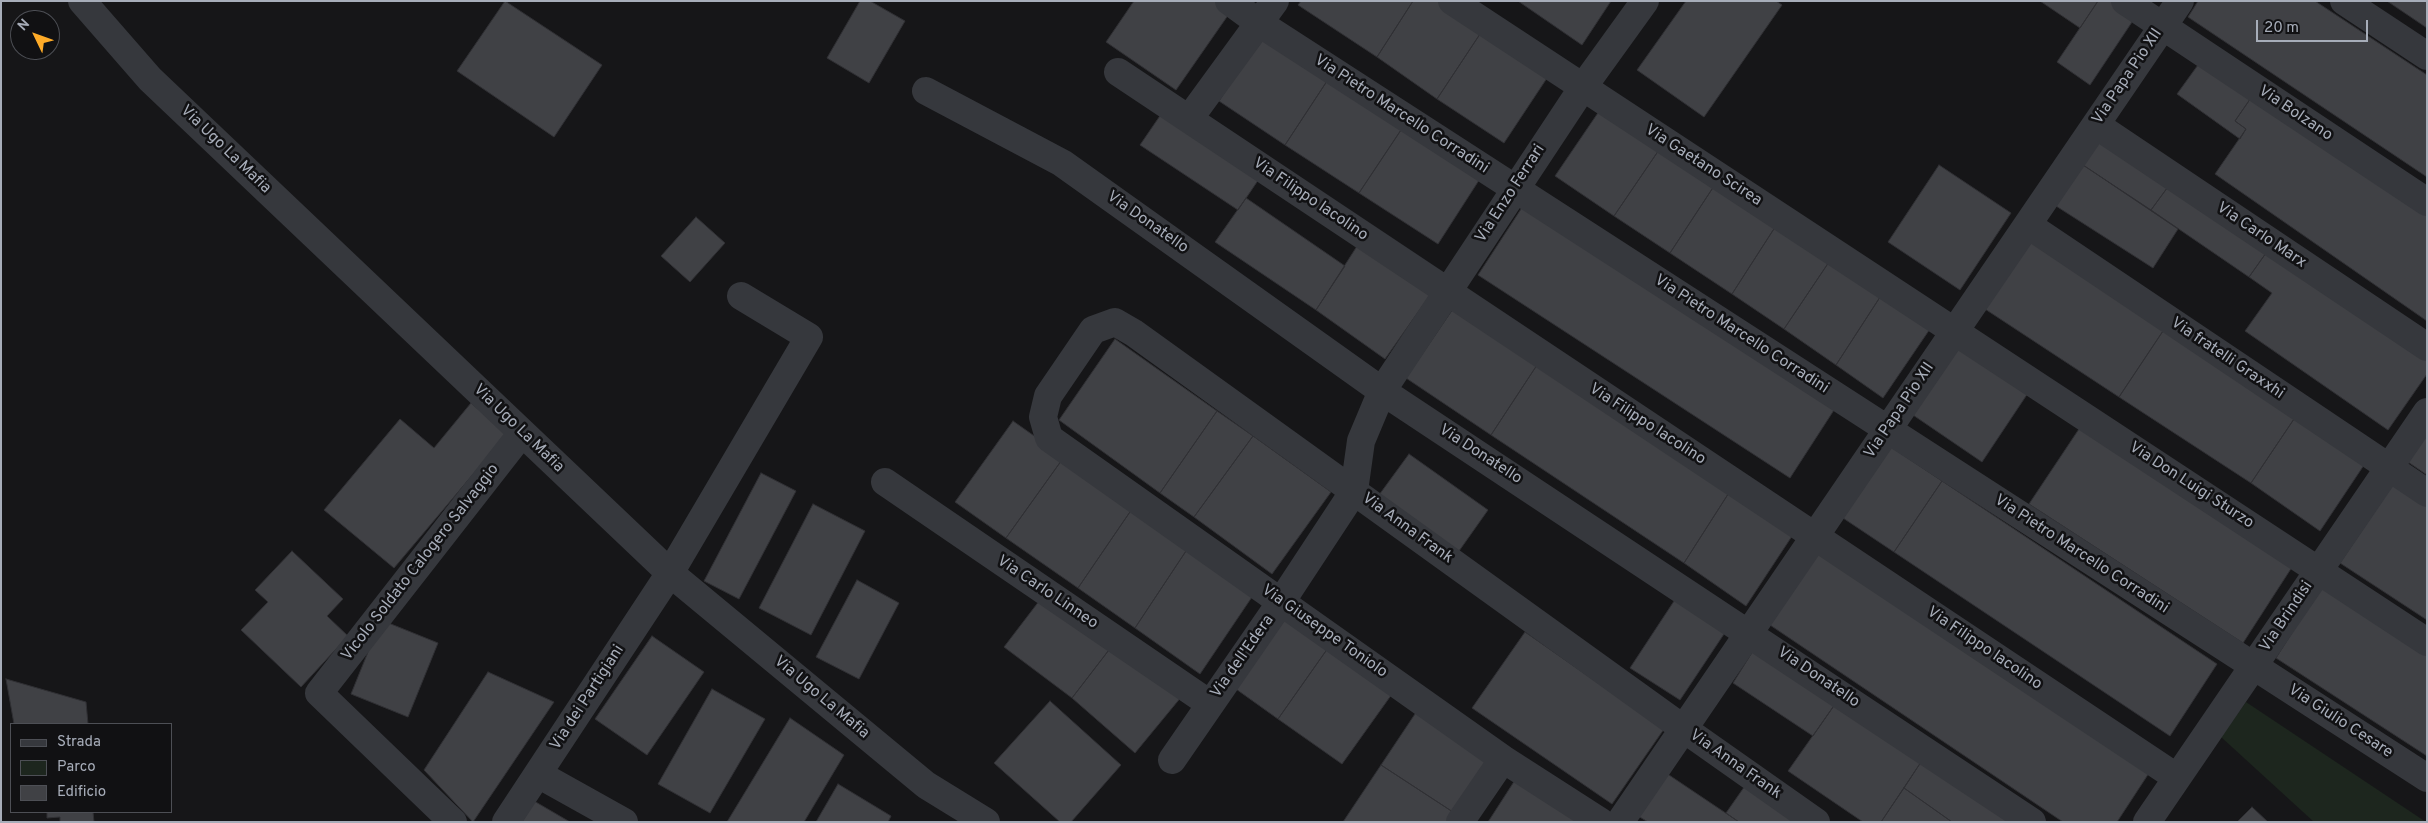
<!DOCTYPE html>
<html>
<head>
<meta charset="utf-8">
<style>
  body { margin:0 }
  #map { position:relative; width:2428px; height:823px; overflow:hidden; background:#161618; font-family:Overpass,sans-serif }
  canvas { display:block }
  .frame { position:absolute; inset:0; border:2px solid #a7adb9; pointer-events:none }
  .legend { position:absolute; left:10px; top:723px; width:162px; height:90px; box-sizing:border-box; background:#111113; border:1px solid #4d4f55; margin:0; padding:6px 9px; list-style:none; font-size:15px; color:#a7adb9 }
  .legend li { display:flex; align-items:center; gap:10px; height:25px }
  .legend b { width:25px; border:1px solid #4d4f55 }
  .north { position:absolute; left:10px; top:10px; width:50px; height:50px; box-sizing:border-box; background:#111113; border:1px solid #4d4f55; border-radius:50%; rotate:312deg; font-size:14px; font-weight:700; line-height:20px; text-align:center; color:#a7adb9 }
  .north::after { content:''; display:block; margin:auto; width:18px; height:22px; background:#feab28; clip-path:polygon(50% 0,100% 100%,50% 72%,0 100%) }
  .scale { position:absolute; left:2256px; top:20px; width:112px; height:22px; box-sizing:border-box; border:2px solid #a7adb9; border-top:0; padding-left:6px; font-size:15px; line-height:18px; white-space:nowrap; color:#a7adb9; -webkit-text-stroke:4px #111113; paint-order:stroke }
</style>
</head>
<body>
<div id="map">
<canvas width="2428" height="823"></canvas>
<div class="frame"></div>
<ul class="legend">
<li><b style="height:6px;background:#36383d"></b>Strada</li>
<li><b style="height:14px;background:#1d261e"></b>Parco</li>
<li><b style="height:14px;background:#404145"></b>Edificio</li>
</ul>
<div class="north">N</div>
<div class="scale">20 m</div>
</div>
<script>
const context = document.querySelector('canvas').getContext('2d');
context.lineJoin = 'round';
function fill(path, color) { context.fillStyle = color; context.fill(path, 'evenodd'); }
const toPath = rows => new Path2D(rows.map(r => 'M' + r).join(''));
function stroke(path, color, width, dash) { context.strokeStyle = color; context.lineWidth = width; context.lineCap = dash ? 'butt' : 'round'; context.setLineDash(dash || []); context.stroke(path); }
function label(font, color, halo, rows, align = 'center') {
  context.font = font + ' Overpass,sans-serif'; context.lineWidth = 5; context.setLineDash([]); context.textBaseline = 'middle'; context.strokeStyle = halo; context.fillStyle = color; for (const [text, x, y, turn = 0] of rows) {
    context.save(); context.translate(x, y); context.rotate((+turn || 0) * Math.PI / 180); context.textAlign = isNaN(turn) ? turn : align; if (halo) context.strokeText(text, 0, 0); context.fillText(text, 0, 0); context.restore();
  }
}
const green = toPath([
  [2246,702,2426,822,2314,822,2221,737]
]);
const building = toPath([
  [505,1,602,65,554,137,457,71,505,1],
  [860,1,870,1,905,21,869,83,827,58,860,1],
  [1134,1,1218,1,1231,11,1176,90,1106,42,1134,1],
  [1301,1,1413,1,1377,57,1298,5,1301,1],
  [1413,1,1444,1,1484,28,1437,99,1377,57,1413,1],
  [1518,1,1611,1,1582,45,1518,1],
  [1686,1,1776,1,1782,5,1704,117,1637,70,1686,1],
  [2040,1,2098,1,2080,28,2040,1],
  [2098,1,2115,1,2136,16,2090,85,2057,62,2098,1],
  [2198,1,2315,1,2427,75,2427,177,2188,17,2198,1],
  [2387,1,2427,1,2427,28,2387,1],
  [1484,28,1551,72,1504,143,1437,99,1484,28],
  [1265,32,1331,75,1285,145,1219,101,1265,32],
  [2203,58,2255,92,2235,121,2246,129,2240,139,2177,94,2203,58],
  [1331,75,1405,124,1359,193,1285,145,1331,75],
  [2255,92,2427,212,2427,321,2215,174,2246,129,2235,121,2255,92],
  [1604,104,1663,144,1614,216,1555,176,1604,104],
  [1166,107,1263,173,1238,210,1140,145,1166,107],
  [1405,124,1483,174,1438,244,1359,193,1405,124],
  [2105,134,2173,180,2151,210,2083,165,2105,134],
  [1663,144,1718,180,1670,253,1614,216,1663,144],
  [1939,165,2011,213,1960,290,1888,242,1939,165],
  [2083,165,2178,229,2153,268,2056,206,2083,165],
  [1718,180,1779,221,1732,294,1670,253,1718,180],
  [2173,180,2271,246,2249,277,2151,210,2173,180],
  [1246,198,1345,266,1316,310,1215,242,1246,198],
  [1523,206,1834,410,1790,478,1478,275,1523,206],
  [696,217,725,243,690,282,661,256,696,217],
  [1779,221,1833,256,1784,329,1732,294,1779,221],
  [2031,239,2165,328,2119,397,1985,309,2031,239],
  [1361,240,1435,288,1385,359,1316,310,1361,240],
  [2271,246,2427,354,2427,374,2388,430,2245,331,2272,293,2249,277,2271,246],
  [1833,256,1884,291,1836,365,1784,329,1833,256],
  [1884,291,1934,323,1883,398,1836,365,1884,291],
  [1455,306,1539,362,1491,435,1406,378,1455,306],
  [2165,328,2298,413,2251,483,2119,397,2165,328],
  [1115,339,1217,411,1160,493,1059,420,1115,339],
  [1961,344,2030,390,1982,462,1913,415,1961,344],
  [1539,362,1732,488,1684,563,1491,435,1539,362],
  [471,403,507,434,394,568,324,510,400,419,434,448,471,403],
  [1217,411,1253,436,1194,517,1160,493,1217,411],
  [2298,413,2368,459,2320,531,2251,483,2298,413],
  [1013,421,1064,457,1006,538,955,502,1013,421],
  [2081,426,2294,564,2243,643,2029,504,2081,426],
  [2427,435,2427,475,2408,462,2427,435],
  [1253,436,1331,492,1272,574,1194,517,1253,436],
  [1891,447,1942,481,1894,552,1843,518,1891,447],
  [1409,454,1488,510,1459,551,1379,495,1409,454],
  [1064,457,1134,506,1078,588,1006,538,1064,457],
  [761,473,796,491,739,599,704,581,761,473],
  [1942,481,2217,664,2170,736,1894,552,1942,481],
  [2394,483,2427,506,2427,620,2340,563,2394,483],
  [1732,488,1796,530,1746,606,1684,563,1732,488],
  [813,504,865,531,811,635,759,608,813,504],
  [1134,506,1190,545,1135,628,1078,588,1134,506],
  [1190,545,1256,591,1200,674,1135,628,1190,545],
  [292,551,343,599,327,616,348,636,301,687,241,630,268,602,255,590,292,551],
  [1818,552,2149,773,2117,822,2063,822,1770,625,1818,552],
  [857,580,899,603,859,679,816,657,857,580],
  [2325,581,2427,648,2427,756,2276,658,2325,581],
  [1680,592,1730,625,1680,700,1630,668,1680,592],
  [1043,596,1112,646,1072,698,1004,647,1043,596],
  [1286,618,1328,648,1278,719,1236,689,1286,618],
  [381,620,438,643,408,717,351,694,381,620],
  [1525,632,1664,729,1612,804,1472,708,1525,632],
  [652,636,704,672,647,755,595,719,652,636],
  [1758,643,1840,697,1813,736,1733,683,1758,643],
  [1112,646,1182,696,1135,753,1072,698,1112,646],
  [1328,648,1392,694,1342,764,1278,719,1328,648],
  [488,672,554,702,473,822,424,770,488,672],
  [6,679,86,702,88,724,14,724,6,679],
  [712,689,765,719,710,813,658,784,712,689],
  [1840,697,1925,756,1881,822,1863,822,1788,771,1840,697],
  [1050,701,1121,765,1071,822,1060,822,994,763,1050,701],
  [1417,711,1492,761,1456,814,1381,765,1417,711],
  [790,718,844,755,804,822,727,822,790,718],
  [1925,756,2010,822,1952,822,1904,788,1925,756],
  [1381,765,1456,814,1451,822,1343,822,1381,765],
  [1666,773,1739,822,1648,822,1638,816,1666,773],
  [1517,777,1585,822,1488,822,1517,777],
  [1747,783,1805,822,1739,822,1726,813,1747,783],
  [838,784,891,816,888,822,816,822,838,784],
  [1904,788,1952,822,1881,822,1904,788],
  [534,801,570,822,522,822,534,801],
  [2252,807,2268,822,2237,822,2252,807],
  [47,812,93,812,94,822,60,822,60,817,47,818,47,812]
]);
const minor = toPath([
  [82,1,150,79,670,573,926,785,986,822],
  [1229,1,1259,23,2427,778],
  [1452,1,2427,642],
  [2125,1,2427,202],
  [2344,1,2427,56],
  [1118,72,2176,777],
  [926,91,1062,163,1382,391,2032,822],
  [1189,119,1275,1],
  [2096,125,2427,347],
  [2028,225,2427,493],
  [885,482,1210,704],
  [1172,760,1281,602,1354,491,1361,441,1382,391,1583,87,1645,1],
  [538,774,624,822],
  [453,822,319,693,522,433],
  [506,822,670,573,809,337,741,296],
  [1460,822,1503,759],
  [1601,822,1503,759,1049,438,1043,417,1048,396,1093,330,1115,322,1134,333,1684,729,1816,822],
  [1620,822,2180,1],
  [2147,822,2427,412]
]);
const streetNames = [
  ["Via Papa Pio XII",2128,77,-56],
  ["Via Bolzano",2295,114,34],
  ["Via Pietro Marcello Corradini",1401,115,33],
  ["Via Ugo La Mafia",225,150,44],
  ["Via Gaetano Scirea",1703,166,33],
  ["Via Enzo Ferrari",1511,194,-57],
  ["Via Filippo Iacolino",1310,200,34],
  ["Via Donatello",1147,223,35],
  ["Via Carlo Marx",2261,236,34],
  ["Via Pietro Marcello Corradini",1741,335,33],
  ["Via fratelli Graxxhi",2227,359,34],
  ["Via Papa Pio XII",1900,411,-56],
  ["Via Filippo Iacolino",1647,425,33],
  ["Via Ugo La Mafia",518,429,44],
  ["Via Donatello",1480,455,33],
  ["Via Don Luigi Sturzo",2191,486,33],
  ["Via Anna Frank",1407,529,36],
  ["Via Pietro Marcello Corradini",2081,555,33],
  ["Vicolo Soldato Calogero Salvaggio",421,563,-52],
  ["Via Carlo Linneo",1047,593,34],
  ["Via Brindisi",2287,617,-56],
  ["Via Giuseppe Toniolo",1324,632,35],
  ["Via Filippo Iacolino",1984,649,34],
  ["Via dell'Edera",1243,657,-55],
  ["Via Donatello",1818,678,34],
  ["Via dei Partigiani",588,698,-57],
  ["Via Ugo La Mafia",821,698,40],
  ["Via Giulio Cesare",2340,722,33],
  ["Via Anna Frank",1735,765,35]
];
fill(green, '#1d261e');
fill(building, '#404145');
stroke(building, '#303034', 1);
stroke(minor, '#36383d', 28);
label('16px', '#a7adb9', '#111113', streetNames);
</script>
</body>
</html>
